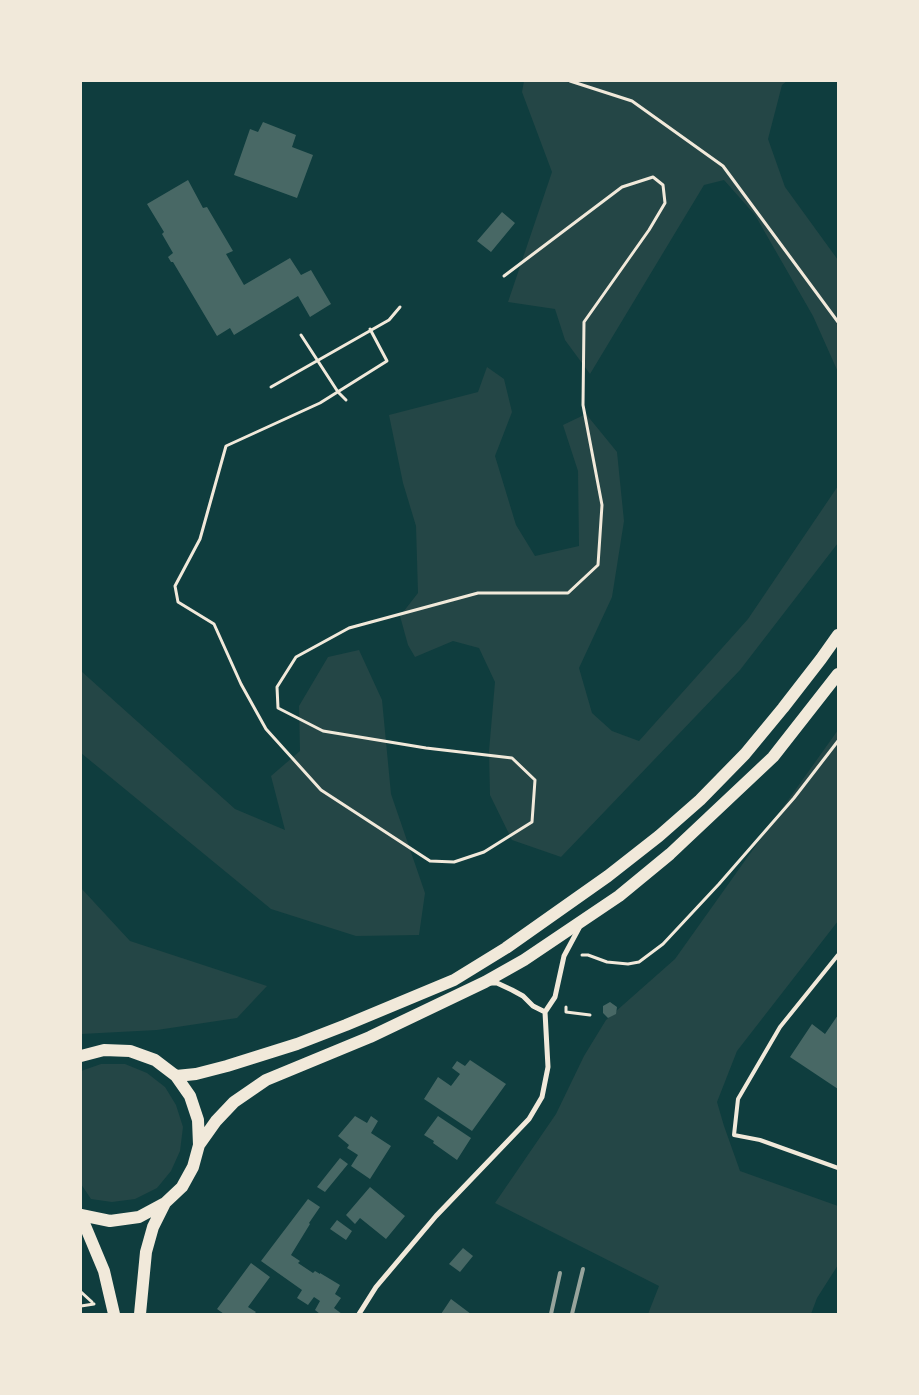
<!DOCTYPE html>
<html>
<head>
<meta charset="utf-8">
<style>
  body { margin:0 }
  #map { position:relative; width:919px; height:1395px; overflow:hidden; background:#0f3d3e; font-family:"Fira Sans",sans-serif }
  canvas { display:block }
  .frame { position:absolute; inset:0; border:82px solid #f1e9da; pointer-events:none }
</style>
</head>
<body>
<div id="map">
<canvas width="919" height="1395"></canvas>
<div class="frame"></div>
</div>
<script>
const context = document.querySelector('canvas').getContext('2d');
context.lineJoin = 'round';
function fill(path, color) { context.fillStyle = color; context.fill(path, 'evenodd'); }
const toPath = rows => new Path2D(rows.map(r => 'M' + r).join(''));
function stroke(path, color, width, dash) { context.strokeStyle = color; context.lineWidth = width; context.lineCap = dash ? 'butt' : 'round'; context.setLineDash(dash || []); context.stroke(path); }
const green = toPath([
  [524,81,787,81,782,85,768,139,785,187,838,260,838,372,813,316,755,215,724,180,704,185,590,374,565,340,555,309,508,302,552,172,522,92],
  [487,367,504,379,512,412,495,456,516,525,535,556,579,546,578,471,563,425,586,414,617,452,624,521,612,597,579,668,592,713,612,731,639,741,748,619,838,486,838,543,740,670,561,857,512,840,490,795,489,751,495,682,479,648,453,641,415,657,408,645,400,616,418,593,416,526,403,483,389,415,478,392],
  [359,650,382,700,391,794,425,893,419,935,356,936,271,909,81,753,81,671,235,809,285,830,271,776,300,751,299,706,328,657],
  [838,730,838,921,737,1051,717,1102,724,1126,740,1171,838,1206,838,1265,817,1298,811,1314,648,1314,659,1286,495,1203,556,1114,584,1056,606,1020,675,959],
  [81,888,130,941,267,986,237,1018,157,1030,81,1034],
  [101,1064,125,1064,147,1073,165,1087,176,1105,183,1127,180,1151,171,1171,157,1188,135,1199,112,1202,91,1199,81,1184,81,1071]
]);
const building = toPath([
  [263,122,296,135,292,147,313,155,297,198,234,175,250,129,258,132],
  [188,180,203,208,207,207,233,251,226,254,244,285,290,258,301,275,311,270,331,304,310,317,298,296,234,335,230,328,217,336,173,262,171,262,168,257,173,253,162,234,164,232,147,204],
  [502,212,515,223,491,252,477,241],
  [610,1002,617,1007,616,1014,608,1018,603,1013,603,1006],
  [838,1015,838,1089,790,1057,812,1024,825,1034],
  [470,1060,506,1084,472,1131,424,1099,438,1077,451,1086,460,1074,452,1068,457,1061,465,1066],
  [355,1116,367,1123,371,1116,378,1121,371,1133,391,1146,370,1179,351,1166,358,1155,347,1148,349,1145,338,1136],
  [438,1116,471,1138,457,1160,433,1143,434,1141,424,1135],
  [340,1158,348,1164,325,1192,317,1187],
  [370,1187,405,1216,386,1239,360,1218,355,1224,346,1215],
  [308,1199,320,1207,309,1223,310,1224,291,1255,300,1261,298,1263,313,1273,315,1271,320,1274,320,1273,340,1285,335,1294,341,1298,334,1308,342,1314,320,1314,315,1310,320,1301,314,1297,308,1305,297,1298,302,1290,261,1261],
  [337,1220,352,1231,346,1240,330,1229],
  [463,1248,473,1256,460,1272,449,1264],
  [251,1263,270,1277,248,1307,256,1312,254,1314,224,1314,217,1309],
  [451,1299,471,1314,441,1314]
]);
const path = toPath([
  [570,81,632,101,723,166,838,322],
  [370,329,387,361,320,403,226,446,200,539,175,586,178,602,214,624,241,684,266,729,321,790,430,861,454,862,484,852,532,822,535,780,512,758,426,748,323,731,278,708,277,687,296,657,349,628,478,593,568,593,598,565,602,505,583,405,584,322,649,230,665,203,663,185,653,177,622,187,504,276],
  [301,335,338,392,346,400],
  [271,387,389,320,400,307],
  [582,955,588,955,607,962,628,964,639,962,663,944,719,884,794,798,838,741],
  [566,1007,566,1012,590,1015],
  [81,1292,92,1302],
  [81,1306,94,1304]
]);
const service = toPath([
  [838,955,780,1027,738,1099,734,1135,760,1140,838,1168]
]);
const minor = toPath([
  [491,983,497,983,512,990,523,996,533,1006,545,1012],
  [359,1314,376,1287,436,1216,529,1119,542,1097,548,1067,545,1012,555,997,564,956,579,928]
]);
const primary = toPath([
  [81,1056,104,1050,130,1051,155,1060,176,1076,190,1096,198,1120,199,1145,193,1167,182,1187,165,1203,139,1217,110,1221,81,1215],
  [176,1076,196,1074,227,1066,297,1044,346,1025,454,980,506,948,608,876,659,836,700,800,745,754,783,708,821,659,838,635],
  [199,1145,216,1121,234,1102,266,1080,370,1037,485,982,524,960,619,896,670,854,773,757,838,674],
  [81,1216,104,1271,114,1314],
  [140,1314,146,1252,153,1227,165,1203]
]);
const rail = toPath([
  [551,1314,560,1273],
  [572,1314,583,1269]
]);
fill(green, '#244646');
fill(building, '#486865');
stroke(path, '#f1e9da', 3);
stroke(service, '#f1e9da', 4);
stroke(minor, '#f1e9da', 5);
stroke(primary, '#f1e9da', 12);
stroke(rail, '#97a49c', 4);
</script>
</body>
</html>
